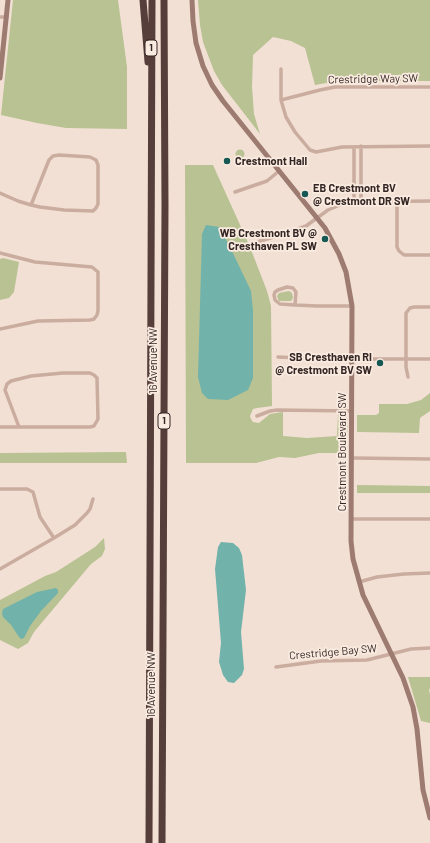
<!DOCTYPE html>
<html>
<head>
<meta charset="utf-8">
<style>
  body { margin:0 }
  canvas { display:block; background:#f2e0d4 }
</style>
</head>
<body>
<canvas width="430" height="843"></canvas>
<script>
const context = document.querySelector('canvas').getContext('2d');
context.lineJoin = 'round';
function fill(path, color) { context.fillStyle = color; context.fill(path, 'evenodd'); }
const toPath = rows => new Path2D(rows.map(r => 'M' + r).join(''));
function stroke(path, color, width, dash) { context.strokeStyle = color; context.lineWidth = width; context.lineCap = dash ? 'butt' : 'round'; context.setLineDash(dash || []); context.stroke(path); }
function label(font, color, halo, rows, align = 'center') {
  context.font = font + ' Barlow,sans-serif'; context.lineWidth = 3.5; context.setLineDash([]); context.textBaseline = 'middle'; context.strokeStyle = halo; context.fillStyle = color; for (const [text, x, y, turn = 0] of rows) {
    context.save(); context.translate(x, y); context.rotate((+turn || 0) * Math.PI / 180); context.textAlign = isNaN(turn) ? turn : align; if (halo) context.strokeText(text, 0, 0); context.fillText(text, 0, 0); context.restore();
  }
}
const green = toPath([
  [13,0,118,0,127,67,127,129,66,128,37,123,1,115],
  [198,0,430,0,430,81,337,81,315,85,305,48,291,41,273,37,253,55,252,87,254,114,260,134,222,85,214,71,203,42,200,25],
  '235.5 154a4.5 4.5 0 1 1 9 0a4.5 4.5 0 1 1-9 0Z',
  [185,165,213,165,250,247,267,291,271,306,272,406,257,408,253,409,250,416,251,419,253,422,259,423,270,414,283,412,283,436,307,438,337,436,338,414,345,415,348,420,346,453,319,453,295,458,279,457,256,463,186,463],
  [3,258,19,262,14,292,9,298,0,300,0,259],
  [289,291,292,293,293,298,291,301,279,301,278,299,277,296,279,293],
  [430,393,430,411,420,418,419,433,357,432,357,415,376,415,379,413,379,404,407,404,421,400],
  [126,452,127,463,0,463,0,453],
  [357,485,430,486,430,493,357,493],
  [104,538,105,549,102,556,91,564,34,632,28,643,18,649,0,640,0,600,45,576,56,572,95,547],
  [408,677,430,677,430,688,429,690,430,695,430,723,421,721]
]);
const water = toPath([
  [206,225,219,227,230,247,251,291,253,311,253,378,248,390,228,400,208,399,202,393,198,377,202,234],
  [221,542,233,543,239,548,242,555,246,590,241,632,244,669,242,675,234,683,228,682,223,675,219,662,221,643,215,569,218,547],
  [56,588,58,590,58,593,41,611,30,626,24,638,21,639,19,637,11,625,3,617,2,613,3,609,37,592]
]);
const street = toPath([
  [0,17,7,17],
  [281,69,281,100,286,117,295,132,310,150,316,152,342,147,430,146],
  [281,100,320,90,335,87,430,87],
  [361,146,361,201],
  [354,147,354,201],
  [235,192,267,181,279,171],
  [0,193,18,201,31,205,40,207,64,210,93,211,96,208,98,204,98,165,96,160,90,157,59,155,53,156,49,160,31,205],
  [397,201,397,247,399,251,404,255,430,255],
  [257,242,290,232,306,226,328,210,347,202,430,201],
  [0,253,35,262,92,267,98,272,98,311,97,315,94,319,90,320,38,321,0,329],
  [295,305,296,292,293,288,287,287,278,290,275,292,274,295,275,300,280,304,295,305,317,306,352,306],
  [278,357,321,359,430,359],
  [408,377,406,367,406,313,410,308,414,307,430,307],
  [257,416,270,411,277,410,352,411],
  [0,427,90,427,94,426,98,419,97,378,94,375,90,373,63,373,31,376,11,381,7,384,5,390,19,427],
  [352,458,430,459],
  [0,489,27,489,33,492,40,517,54,538,0,569],
  [351,519,430,519],
  [54,538,75,525,87,513,90,509,93,499],
  [359,582,377,577,404,574,430,573],
  [276,667,321,661,367,660,411,649,430,648]
]);
const secondary = toPath([
  [192,0,193,21,196,43,203,66,212,85,223,101,325,228,339,254,346,272,352,306,351,541,353,559,363,595,403,678,413,707,417,729,423,790,430,818],
  [0,78,8,0]
]);
const highway = toPath([
  [143,0,148,62],
  [149,843,152,0],
  [162,843,165,205,164,0]
]);
const markers = [
  [227,161,4,"#165853"],
  [305,194,4,"#165853"],
  [325,239,4,"#165853"],
  [380,363,4,"#165853"]
];
const shields = [
  [151,48,12],
  [164,421,12]
];
const shieldNames = [
  ["1",151,48],
  ["1",164,421]
];
const streetNames = [
  ["Crestridge Way SW",373,79,-1],
  ["16 Avenue NW",153,361,-90],
  ["Crestmont Boulevard SW",342,452,-90],
  ["Crestridge Bay SW",333,652,-5],
  ["16 Avenue NW",151,685,-90]
];
const poiNames = [
  ["Crestmont Hall",235,161],
  ["EB Crestmont BV",313,188],
  ["@ Crestmont DR SW",313,201],
  ["WB Crestmont BV @",317,233,"right"],
  ["Cresthaven PL SW",317,246,"right"],
  ["SB Cresthaven RI",372,357,"right"],
  ["@ Crestmont BV SW",372,370,"right"]
];
fill(green, '#b9c293');
fill(water, '#71b2ab');
stroke(street, '#cbada0', 3.5);
stroke(secondary, '#9e7b71', 5);
stroke(highway, '#563e3a', 7);
for (const [x, y, r, color] of markers) { const dot = new Path2D(); dot.arc(x, y, r, 0, 2 * Math.PI); context.fillStyle = color; context.fill(dot); stroke(dot, '#faebe0', 1.5); }
for (const [x, y, w] of shields) { const box = new Path2D(); box.roundRect(x - w / 2, y - 8, w, 16, 3); context.fillStyle = '#faebe0'; context.fill(box); stroke(box, '#342624', 1); }
label('bold 10px', '#342624', null, shieldNames);
label('11px', '#342624', '#faebe0', streetNames);
label('bold 11px', '#342624', '#faebe0', poiNames, 'left');
</script>
</body>
</html>
